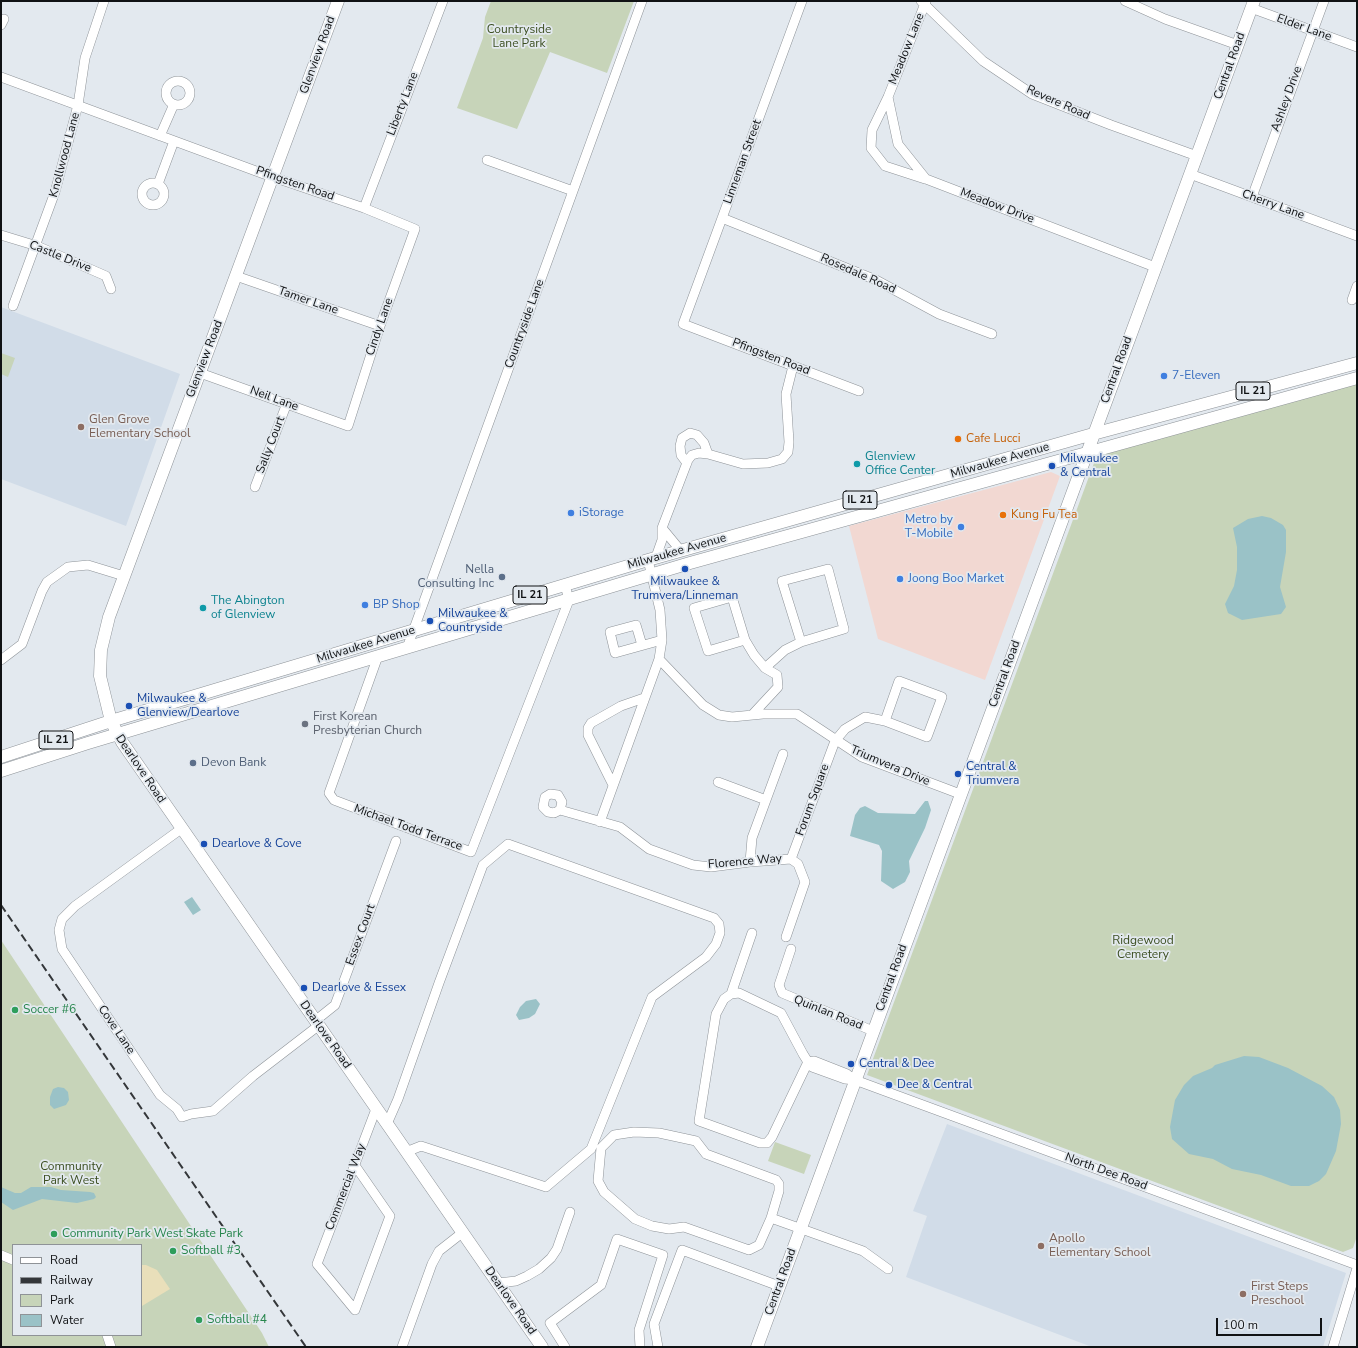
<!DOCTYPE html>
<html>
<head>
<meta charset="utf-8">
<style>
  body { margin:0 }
  #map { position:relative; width:1358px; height:1348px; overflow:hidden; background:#e3e9ef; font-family:"Nunito Sans",sans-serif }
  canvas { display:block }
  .frame { position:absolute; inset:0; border:2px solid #101214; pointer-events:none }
  .legend { position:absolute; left:12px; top:1244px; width:130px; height:92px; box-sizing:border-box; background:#e3e9ef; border:1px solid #8f9397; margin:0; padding:5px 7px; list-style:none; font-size:12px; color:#101214 }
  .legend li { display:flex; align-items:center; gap:8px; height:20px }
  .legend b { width:20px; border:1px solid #8f9397 }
  .scale { position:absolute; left:1216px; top:1318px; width:106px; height:18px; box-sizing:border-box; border:2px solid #101214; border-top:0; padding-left:5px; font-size:12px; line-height:14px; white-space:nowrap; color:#101214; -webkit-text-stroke:3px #e3e9ef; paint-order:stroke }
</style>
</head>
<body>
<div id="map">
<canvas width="1358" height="1348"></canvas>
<div class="frame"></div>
<ul class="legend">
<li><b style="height:5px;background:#fff"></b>Road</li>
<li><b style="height:5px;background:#34373a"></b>Railway</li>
<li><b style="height:11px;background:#c7d4b9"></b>Park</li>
<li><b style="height:11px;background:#9ac2c7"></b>Water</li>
</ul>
<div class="scale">100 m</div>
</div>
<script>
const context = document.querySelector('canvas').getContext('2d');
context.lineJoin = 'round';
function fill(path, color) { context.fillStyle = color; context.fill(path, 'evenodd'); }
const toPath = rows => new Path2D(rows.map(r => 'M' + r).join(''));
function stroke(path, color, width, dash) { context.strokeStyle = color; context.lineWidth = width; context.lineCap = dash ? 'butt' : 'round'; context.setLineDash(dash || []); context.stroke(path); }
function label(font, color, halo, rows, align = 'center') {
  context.font = font + ' "Nunito Sans",sans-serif'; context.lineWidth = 3.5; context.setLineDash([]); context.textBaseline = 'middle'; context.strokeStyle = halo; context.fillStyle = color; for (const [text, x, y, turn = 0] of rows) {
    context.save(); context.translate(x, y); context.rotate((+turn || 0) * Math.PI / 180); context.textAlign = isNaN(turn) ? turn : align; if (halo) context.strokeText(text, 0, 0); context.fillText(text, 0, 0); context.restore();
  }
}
const commercial = toPath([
  [1051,472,1060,476,985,680,878,639,849,526]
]);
const built = toPath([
  [1,307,180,374,126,526,1,479],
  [947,1124,1346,1273,1323,1347,1092,1347,906,1277,927,1216,913,1211]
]);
const green = toPath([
  [491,1,634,1,607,73,550,52,517,129,457,108,483,38,485,17],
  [1,353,15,358,8,377,1,374],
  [1357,383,1357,1236,1353,1248,1343,1252,867,1075,1097,455],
  [1,940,262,1333,269,1347,1,1347],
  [13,1245,141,1245,141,1335,13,1335],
  [775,1142,811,1155,804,1174,768,1161]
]);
const sand = toPath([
  [141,1265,146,1265,157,1270,170,1289,142,1306]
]);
const water = toPath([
  [1262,516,1271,518,1283,525,1286,530,1286,552,1280,587,1286,607,1281,614,1242,620,1228,613,1225,604,1234,586,1237,570,1237,547,1233,528,1248,519],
  [925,801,928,801,931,810,925,828,909,861,910,872,905,882,893,889,881,881,882,851,879,845,850,836,855,815,860,808,865,806,878,813,915,814],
  [192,897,201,910,193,915,184,902],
  [536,999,540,1004,535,1014,529,1018,519,1020,516,1015,520,1007,526,1001],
  [1244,1056,1259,1057,1288,1068,1322,1086,1334,1097,1340,1110,1341,1124,1336,1151,1326,1174,1319,1181,1309,1186,1291,1186,1261,1175,1232,1169,1213,1159,1189,1154,1172,1139,1170,1127,1175,1100,1184,1085,1193,1076,1212,1068,1215,1065],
  [58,1087,64,1088,68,1092,69,1100,66,1105,54,1109,50,1105,50,1097,53,1089],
  [1,1187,15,1193,21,1193,31,1187,51,1187,61,1190,90,1192,94,1193,96,1197,94,1199,77,1203,42,1199,13,1210,1,1202]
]);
const minor = toPath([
  [802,1,683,324,859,391],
  [921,1,983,61,1032,94,1111,125,1197,156],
  [1125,1,1165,19,1238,45],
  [1251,8,1357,47],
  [1,25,4,19],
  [1,77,264,174,364,208,415,229,380,326,348,426,200,373],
  '166 93a12 12 0 1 1 24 0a12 12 0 1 1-24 0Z',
  [888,97,898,144,926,179,1155,267],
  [160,136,174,104],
  [487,160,573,191],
  [1190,174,1357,236],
  [925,179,885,166,871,148,872,130,888,97,926,1],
  '142 194a11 11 0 1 1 22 0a11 11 0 1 1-22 0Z',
  [158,184,174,141],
  [1252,197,1324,1],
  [364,208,443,1],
  [722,218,876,280,939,314,992,334],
  [1,235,37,246,106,276,111,289],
  [236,276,380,326],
  [1352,300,1357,286],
  [13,306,55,192,78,105,85,58,104,1],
  [687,463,681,455,680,446,682,438,690,433,697,435,704,443,708,454],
  [255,487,287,403],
  [662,528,681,551],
  [656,557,662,540,662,528,688,460,692,455,699,453,708,454,743,464,768,463,782,459,788,452,789,442,786,394,793,366],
  [745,640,708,651,694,608,732,597,745,640,754,655,765,668,777,675,778,687,752,715],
  [642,645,636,625,610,632,615,653,662,640],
  [407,648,642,1],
  [378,656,329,793,334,800,471,852,569,600,565,585],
  [659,659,703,705,719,715,732,717,763,714,797,714,862,757,960,794],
  [1,660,22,644,42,591,47,582,68,567,88,565,124,576],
  [765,668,785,650,801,642,844,629,828,569,782,581,801,642],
  [718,782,766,800],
  [613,785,588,735,588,728,591,723,621,706,644,698],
  [560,810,562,802,558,795,550,794,545,797,543,807,548,812,554,813,560,810,620,827,649,849,693,865,711,867,750,862,791,859,798,864,805,882,786,937],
  [600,822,659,659,662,640,660,610,648,560],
  [181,829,75,906,62,919,59,930,62,949,160,1095,177,1109,182,1117,191,1114,213,1111,253,1076,318,1026],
  [791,859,835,741,845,729,865,717,885,721,927,737,942,697,899,681,885,721],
  [750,862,752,838,783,754],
  [791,949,779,985,782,993,873,1031],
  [731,994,752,933],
  [315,1021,335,1005,396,841],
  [855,1080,847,1074,814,1061,808,1062,772,1137,767,1143,760,1143,699,1121,716,1014,724,999,731,994,739,993,781,1013,803,1054,808,1062,812,1067,845,1079,855,1080,1357,1265],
  [387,1124,398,1099,439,983,483,865,508,844,714,918,719,924,720,933,716,944,706,957,652,997,591,1149,546,1187,421,1146,406,1152],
  [634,1132,659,1133,696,1141,706,1154,776,1180,779,1184,779,1191,771,1218,759,1245,749,1250,684,1227,669,1229,652,1226,635,1219,604,1192,598,1181,601,1148,614,1135,634,1132],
  [354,1164,390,1216,355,1310],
  [771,1218,863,1251,888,1269],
  [1,1255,13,1260],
  [498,1283,516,1281,527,1276,539,1269,551,1258,557,1249,570,1212],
  [355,1310,317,1264,376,1109],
  [107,1335,111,1347],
  [402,1347,432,1264,439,1251,462,1233],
  [565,1347,550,1323,601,1285,617,1239,663,1255,639,1330,640,1347],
  [658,1347,654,1324,682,1250,779,1286],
  [1333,1347,1357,1268]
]);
const major = toPath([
  [338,1,109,617,101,650,100,676,111,721,122,742,542,1347],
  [1,757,111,721,648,560,1093,434,1357,363],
  [1,771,88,743,690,563,1357,378],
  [757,1347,1254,1]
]);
const rail = toPath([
  [1,905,306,1347]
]);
const markers = [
  [1164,376,4,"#3f7fe0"],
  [81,427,4,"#8d6e63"],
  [958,439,4,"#e8710a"],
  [857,464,4,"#0f9aa8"],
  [1052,466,4,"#1a4fb4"],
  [571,513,4,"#3f7fe0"],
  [1003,515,4,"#e8710a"],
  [961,527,4,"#3f7fe0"],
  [685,569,4,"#1a4fb4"],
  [502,577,4,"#5c6f8a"],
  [900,579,4,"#3f7fe0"],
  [365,605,4,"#3f7fe0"],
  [203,608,4,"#0f9aa8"],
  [430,621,4,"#1a4fb4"],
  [129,706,4,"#1a4fb4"],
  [305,724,4,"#6b7280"],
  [193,763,4,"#5c6f8a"],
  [958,774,4,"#1a4fb4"],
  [204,844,4,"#1a4fb4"],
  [304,988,4,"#1a4fb4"],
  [15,1010,4,"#2e9e5b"],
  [851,1064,4,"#1a4fb4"],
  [889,1085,4,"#1a4fb4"],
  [54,1234,4,"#2e9e5b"],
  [1041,1246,4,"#8d6e63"],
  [173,1251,4,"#2e9e5b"],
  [1243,1294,4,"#8d6e63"],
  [199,1320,4,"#2e9e5b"]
];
const shields = [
  [1253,391,34],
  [860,500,34],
  [530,595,34],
  [56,740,34]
];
const shieldNames = [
  ["IL 21",1253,391],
  ["IL 21",860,500],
  ["IL 21",530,595],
  ["IL 21",56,740]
];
const streetNames = [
  ["Elder Lane",1304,28,20],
  ["Meadow Lane",907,49,-68],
  ["Glenview Road",318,55,-70],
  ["Central Road",1230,66,-70],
  ["Ashley Drive",1287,99,-70],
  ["Revere Road",1058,103,24],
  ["Liberty Lane",403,104,-69],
  ["Knollwood Lane",65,155,-75],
  ["Linneman Street",743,162,-70],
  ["Pfingsten Road",295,184,19],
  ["Cherry Lane",1273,205,20],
  ["Meadow Drive",997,206,21],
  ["Castle Drive",60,257,22],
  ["Rosedale Road",858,274,24],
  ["Tamer Lane",308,301,19],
  ["Countryside Lane",525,324,-70],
  ["Cindy Lane",380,327,-71],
  ["Pfingsten Road",771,357,21],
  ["Glenview Road",205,359,-69],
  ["Central Road",1117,370,-70],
  ["Neil Lane",274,399,20],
  ["Sally Court",271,445,-69],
  ["Milwaukee Avenue",1000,461,-16],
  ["Milwaukee Avenue",677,552,-16],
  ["Milwaukee Avenue",366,645,-17],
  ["Central Road",1005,674,-70],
  ["Triumvera Drive",890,766,23],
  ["Dearlove Road",140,769,56],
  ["Forum Square",813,800,-70],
  ["Michael Todd Terrace",408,828,20],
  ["Florence Way",745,862,-5],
  ["Essex Court",361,935,-70],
  ["Central Road",892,978,-70],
  ["Quinlan Road",828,1013,22],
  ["Cove Lane",116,1030,56],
  ["Dearlove Road",325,1035,55],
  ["North Dee Road",1106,1172,20],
  ["Commercial Way",346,1187,-69],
  ["Central Road",781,1282,-70],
  ["Dearlove Road",510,1301,55]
];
const parkNames = [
  ["Countryside",519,30],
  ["Lane Park",519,44],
  ["Ridgewood",1143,941],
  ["Cemetery",1143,955],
  ["Community",71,1167],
  ["Park West",71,1181]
];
const shopNames = [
  ["7-Eleven",1172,376],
  ["iStorage",579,513],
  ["Metro by",953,520,"right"],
  ["T-Mobile",953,534,"right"],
  ["Joong Boo Market",908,579],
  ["BP Shop",373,605]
];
const educationNames = [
  ["Glen Grove",89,420],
  ["Elementary School",89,434],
  ["Apollo",1049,1239],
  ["Elementary School",1049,1253],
  ["First Steps",1251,1287],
  ["Preschool",1251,1301]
];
const foodNames = [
  ["Cafe Lucci",966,439],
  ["Kung Fu Tea",1011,515]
];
const cultureNames = [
  ["Glenview",865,457],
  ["Office Center",865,471],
  ["The Abington",211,601],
  ["of Glenview",211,615]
];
const transitNames = [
  ["Milwaukee",1060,459],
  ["& Central",1060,473],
  ["Milwaukee &",685,582,"center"],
  ["Trumvera/Linneman",685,596,"center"],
  ["Milwaukee &",438,614],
  ["Countryside",438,628],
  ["Milwaukee &",137,699],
  ["Glenview/Dearlove",137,713],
  ["Central &",966,767],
  ["Triumvera",966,781],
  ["Dearlove & Cove",212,844],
  ["Dearlove & Essex",312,988],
  ["Central & Dee",859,1064],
  ["Dee & Central",897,1085]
];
const serviceNames = [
  ["Nella",494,570],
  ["Consulting Inc",494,584],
  ["Devon Bank",201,763,"left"]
];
const worshipNames = [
  ["First Korean",313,717],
  ["Presbyterian Church",313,731]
];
const leisureNames = [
  ["Soccer #6",23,1010],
  ["Community Park West Skate Park",62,1234],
  ["Softball #3",181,1251],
  ["Softball #4",207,1320]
];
fill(commercial, '#f2d8d2');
fill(built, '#d1dce8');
fill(green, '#c7d4b9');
fill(sand, '#e9dfba');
fill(water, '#9ac2c7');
stroke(minor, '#8e9398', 10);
stroke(major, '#8e9398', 13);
stroke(minor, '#fff', 9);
stroke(major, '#fff', 12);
stroke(rail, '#34373a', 2, [8, 4]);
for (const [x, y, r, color] of markers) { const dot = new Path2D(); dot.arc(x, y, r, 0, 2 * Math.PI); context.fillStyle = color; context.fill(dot); stroke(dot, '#e3e9ef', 1.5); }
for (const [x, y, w] of shields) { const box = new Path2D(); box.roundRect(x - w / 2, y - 9, w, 18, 3); context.fillStyle = '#e3e9ef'; context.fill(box); stroke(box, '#101214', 1); }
label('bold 11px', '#101214', null, shieldNames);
label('12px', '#101214', '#e3e9ef', streetNames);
label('12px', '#3b4e20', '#e3e9ef', parkNames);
label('12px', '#366cbe', '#e3e9ef', shopNames, 'left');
label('12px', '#785e54', '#e3e9ef', educationNames, 'left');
label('12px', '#c56008', '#e3e9ef', foodNames, 'left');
label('12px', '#0d838f', '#e3e9ef', cultureNames, 'left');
label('12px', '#164399', '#e3e9ef', transitNames, 'left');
label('12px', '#4e5e75', '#e3e9ef', serviceNames, 'right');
label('12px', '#5b616d', '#e3e9ef', worshipNames, 'left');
label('12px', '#27864d', '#e3e9ef', leisureNames, 'left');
</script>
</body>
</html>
